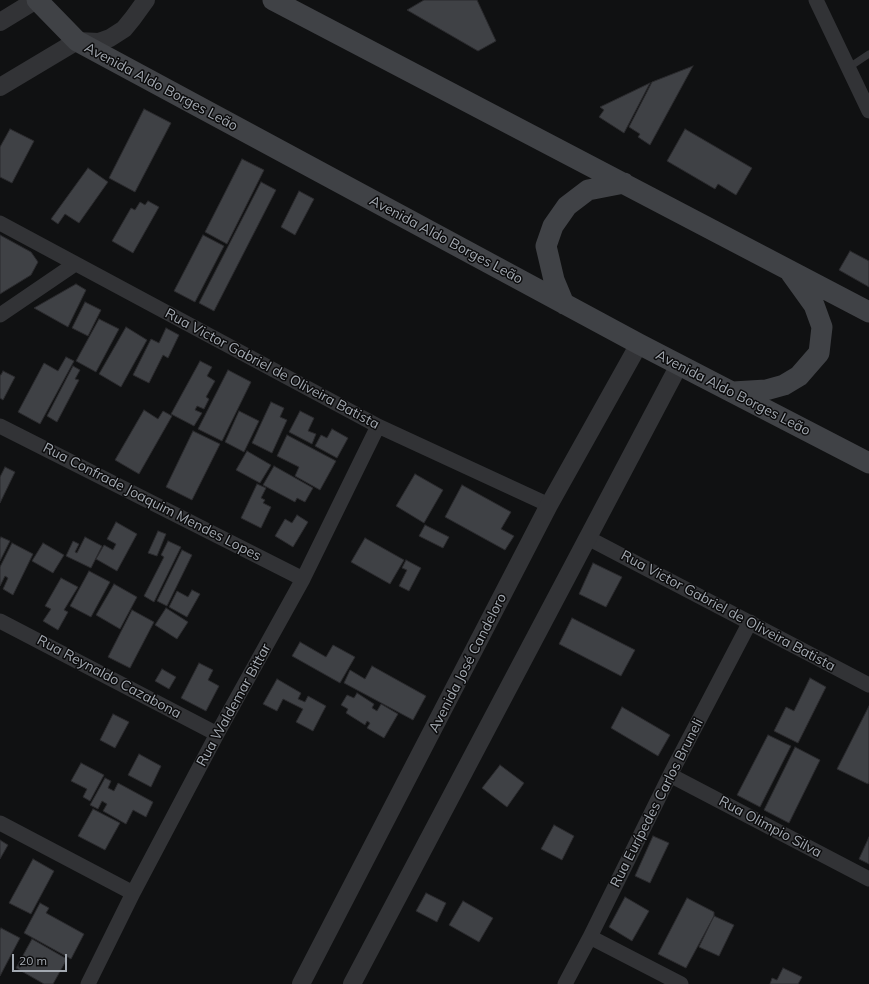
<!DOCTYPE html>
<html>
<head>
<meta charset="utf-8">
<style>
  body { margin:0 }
  #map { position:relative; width:869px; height:984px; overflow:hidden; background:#101112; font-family:Mulish,sans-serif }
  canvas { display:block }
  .scale { position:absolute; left:12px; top:954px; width:55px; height:18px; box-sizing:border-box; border:2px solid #a3a9b1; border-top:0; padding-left:5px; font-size:12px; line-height:14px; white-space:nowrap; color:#a3a9b1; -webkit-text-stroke:3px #0c0c0d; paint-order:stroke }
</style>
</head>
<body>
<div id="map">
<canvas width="869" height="984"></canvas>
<div class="scale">20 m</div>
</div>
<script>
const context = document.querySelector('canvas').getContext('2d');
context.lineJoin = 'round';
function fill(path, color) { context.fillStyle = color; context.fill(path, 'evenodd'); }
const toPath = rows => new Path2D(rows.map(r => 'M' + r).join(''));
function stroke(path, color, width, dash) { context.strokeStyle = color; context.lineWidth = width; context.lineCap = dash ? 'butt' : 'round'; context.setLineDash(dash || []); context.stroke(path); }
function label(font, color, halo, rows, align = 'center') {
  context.font = font + ' Mulish,sans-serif'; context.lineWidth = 3; context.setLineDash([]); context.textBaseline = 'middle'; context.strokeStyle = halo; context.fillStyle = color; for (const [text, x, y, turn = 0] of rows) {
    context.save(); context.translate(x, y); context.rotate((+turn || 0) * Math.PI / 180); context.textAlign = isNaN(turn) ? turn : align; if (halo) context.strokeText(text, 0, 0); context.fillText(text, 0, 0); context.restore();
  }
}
const building = toPath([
  [424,0,477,0,496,41,478,51,407,10,424,0],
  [693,66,650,145,638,137,640,134,629,127,652,82,693,66],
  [650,83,624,133,599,117,604,110,600,107,650,83],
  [144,109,171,123,135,192,109,178,144,109],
  [10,129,34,141,12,183,0,177,0,147,10,129],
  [685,129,752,168,736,195,718,184,715,189,667,161,685,129],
  [242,159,264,170,227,244,205,232,242,159],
  [88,168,108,182,79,223,65,214,58,224,51,219,88,168],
  [261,182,276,190,214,311,199,303,261,182],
  [299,191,314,199,295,235,281,227,299,191],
  [148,201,159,207,133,253,112,241,131,208,135,210,140,202,145,205,148,201],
  [0,235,31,252,38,262,31,275,0,294,0,235],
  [203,235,224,246,195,302,174,291,203,235],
  [850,251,869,261,869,287,839,270,850,251],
  [76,284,86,290,68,327,34,308,76,284],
  [85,302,101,310,88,336,72,328,85,302],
  [99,319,119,329,96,372,76,361,99,319],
  [126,327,147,340,121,387,99,374,126,327],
  [166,328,179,335,168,358,163,355,149,383,133,375,151,339,159,343,166,328],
  [66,357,74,361,40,424,18,412,44,363,58,371,66,357],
  [200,361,212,367,207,376,215,381,206,397,209,399,204,409,197,406,195,410,202,413,194,426,171,414,200,361],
  [73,366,80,370,75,379,79,380,57,422,47,416,73,366],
  [228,370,251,382,222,441,198,429,228,370],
  [3,371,15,377,3,400,0,398,0,375,1,375,3,371],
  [271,402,284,408,280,417,287,420,272,453,252,443,271,402],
  [144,410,158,419,163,411,172,416,139,474,115,460,144,410],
  [239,411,259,421,244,452,225,442,239,411],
  [300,411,314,418,308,431,316,434,312,444,289,432,300,411],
  [332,429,348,438,337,458,315,446,321,435,327,438,332,429],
  [193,431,220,444,192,500,166,487,193,431],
  [287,435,336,461,320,490,295,476,299,467,277,456,287,435],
  [247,451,271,465,260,483,236,470,247,451],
  [274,466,313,488,305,502,297,498,295,502,263,485,274,466],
  [5,467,15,472,0,503,0,477,5,467],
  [415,474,443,490,424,523,396,506,415,474],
  [257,484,266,488,261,498,265,500,263,503,271,507,261,528,241,518,257,484],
  [462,485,511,512,501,529,514,536,505,550,445,517,462,485],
  [297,515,308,522,293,547,275,536,285,519,292,523,297,515],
  [116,522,137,534,117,571,96,559,104,545,113,550,116,544,107,539,116,522],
  [425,525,449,537,443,548,419,536,425,525],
  [158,531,166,534,157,556,148,553,158,531],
  [1,537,10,541,0,561,0,539,1,537],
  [85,537,102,546,91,568,66,556,73,541,79,544,75,552,77,553,85,537],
  [365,538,404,560,390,584,351,562,365,538],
  [168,541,181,547,154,602,144,596,164,557,161,555,168,541],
  [12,543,33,554,13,595,3,589,8,578,5,576,0,586,0,567,12,543],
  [43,543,64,555,53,573,32,561,43,543],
  [182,550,192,555,167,606,157,601,182,550],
  [406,560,421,568,409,591,399,586,407,570,402,568,406,560],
  [593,563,622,577,606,607,579,594,593,563],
  [89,571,110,582,91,617,70,606,89,571],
  [61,578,78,587,64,610,68,612,58,630,43,621,51,609,45,606,61,578],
  [114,584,137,597,120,629,96,615,114,584],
  [192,590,200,594,187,617,169,607,177,591,188,597,192,590],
  [166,608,188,622,177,639,155,625,166,608],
  [132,610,154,622,130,668,108,657,132,610],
  [572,618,635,650,621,676,559,644,572,618],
  [300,642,326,657,333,645,355,657,340,683,292,656,300,642],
  [199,663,213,670,208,680,219,686,206,711,181,698,199,663],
  [372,666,426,696,413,720,344,683,350,670,365,679,372,666],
  [162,669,176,677,169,689,155,681,162,669],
  [810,678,826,687,798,743,774,731,786,707,794,711,810,678],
  [277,679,301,693,298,699,305,702,308,696,326,706,313,731,296,722,303,709,283,699,277,711,263,704,277,679],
  [357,693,374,704,372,708,377,711,381,704,398,714,384,738,367,728,370,723,367,721,365,725,346,713,348,709,341,705,347,695,354,698,357,693],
  [869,706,869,782,868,784,837,769,869,706],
  [622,707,670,735,658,756,611,728,622,707],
  [113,714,129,722,115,748,100,740,113,714],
  [768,735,791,746,760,807,737,795,768,735],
  [795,747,820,760,789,823,764,810,795,747],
  [139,754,161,766,151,787,128,775,139,754],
  [81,763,104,775,90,801,83,797,87,789,71,781,81,763],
  [500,765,524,783,507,807,482,788,500,765],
  [105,778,111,781,108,788,114,791,118,783,153,802,146,817,133,810,126,824,103,811,107,804,102,801,98,809,90,805,105,778],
  [93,809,120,823,105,850,78,836,93,809],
  [554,825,574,836,562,860,541,849,554,825],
  [653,836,669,843,650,883,635,876,653,836],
  [869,837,869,864,859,859,869,837],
  [0,840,8,845,0,859,0,840],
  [33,859,54,871,31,914,9,903,33,859],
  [426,893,446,903,437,922,416,911,426,893],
  [625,897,649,911,632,941,609,927,625,897],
  [687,898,714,912,714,916,686,968,658,954,687,898],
  [463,901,493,918,479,942,449,925,463,901],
  [40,903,49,908,46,913,84,934,71,959,24,933,40,903],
  [714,916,734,925,719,956,699,947,714,916],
  [1,928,20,938,0,976,0,930,1,928],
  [32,939,67,959,53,984,44,984,16,968,32,939],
  [783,968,802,977,798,984,770,984,772,978,777,980,783,968]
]);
const service = toPath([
  [848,68,869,54]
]);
const minor = toPath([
  [816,0,869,111],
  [0,223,378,426,549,505],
  [0,315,75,264],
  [0,426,303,579],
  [588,538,869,685],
  [0,621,217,734],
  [670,775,869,879],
  [0,823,133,893],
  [590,937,681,984],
  [88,984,133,893,217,734,303,579,378,426],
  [565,984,590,937,670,775,750,622]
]);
const tertiary = toPath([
  [0,22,36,0],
  [0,87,77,41,99,42,110,38,124,29,133,18,146,0],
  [301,984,549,505,639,344],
  [352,984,679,365]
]);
const secondary = toPath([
  [37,0,77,41,639,344,869,463],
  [273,0,869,312],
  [564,304,554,280,546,246,553,226,567,206,588,190,624,183],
  [733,392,766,390,784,385,799,376,819,353,822,327,814,305,791,273]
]);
const streetNames = [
  ["Avenida Aldo Borges Leão",161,87,28],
  ["Avenida Aldo Borges Leão",446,240,28],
  ["Rua Victor Gabriel de Oliveira Batista",272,369,28],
  ["Avenida Aldo Borges Leão",733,393,27],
  ["Rua Confrade Joaquim Mendes Lopes",152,502,27],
  ["Rua Victor Gabriel de Oliveira Batista",728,611,28],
  ["Avenida José Candeloro",468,663,-63],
  ["Rua Reynaldo Cazabona",109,677,28],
  ["Rua Waldemar Bittar",234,705,-61],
  ["Rua Eurípedes Carlos Bruneli",657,803,-63],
  ["Rua Olimpio Silva",770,827,28]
];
fill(building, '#3f4145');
stroke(building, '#2b2b2e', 1);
stroke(service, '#323336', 7);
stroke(minor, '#323336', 15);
stroke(tertiary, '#323336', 18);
stroke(secondary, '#404246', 21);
label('14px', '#a3a9b1', '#0c0c0d', streetNames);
</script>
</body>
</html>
